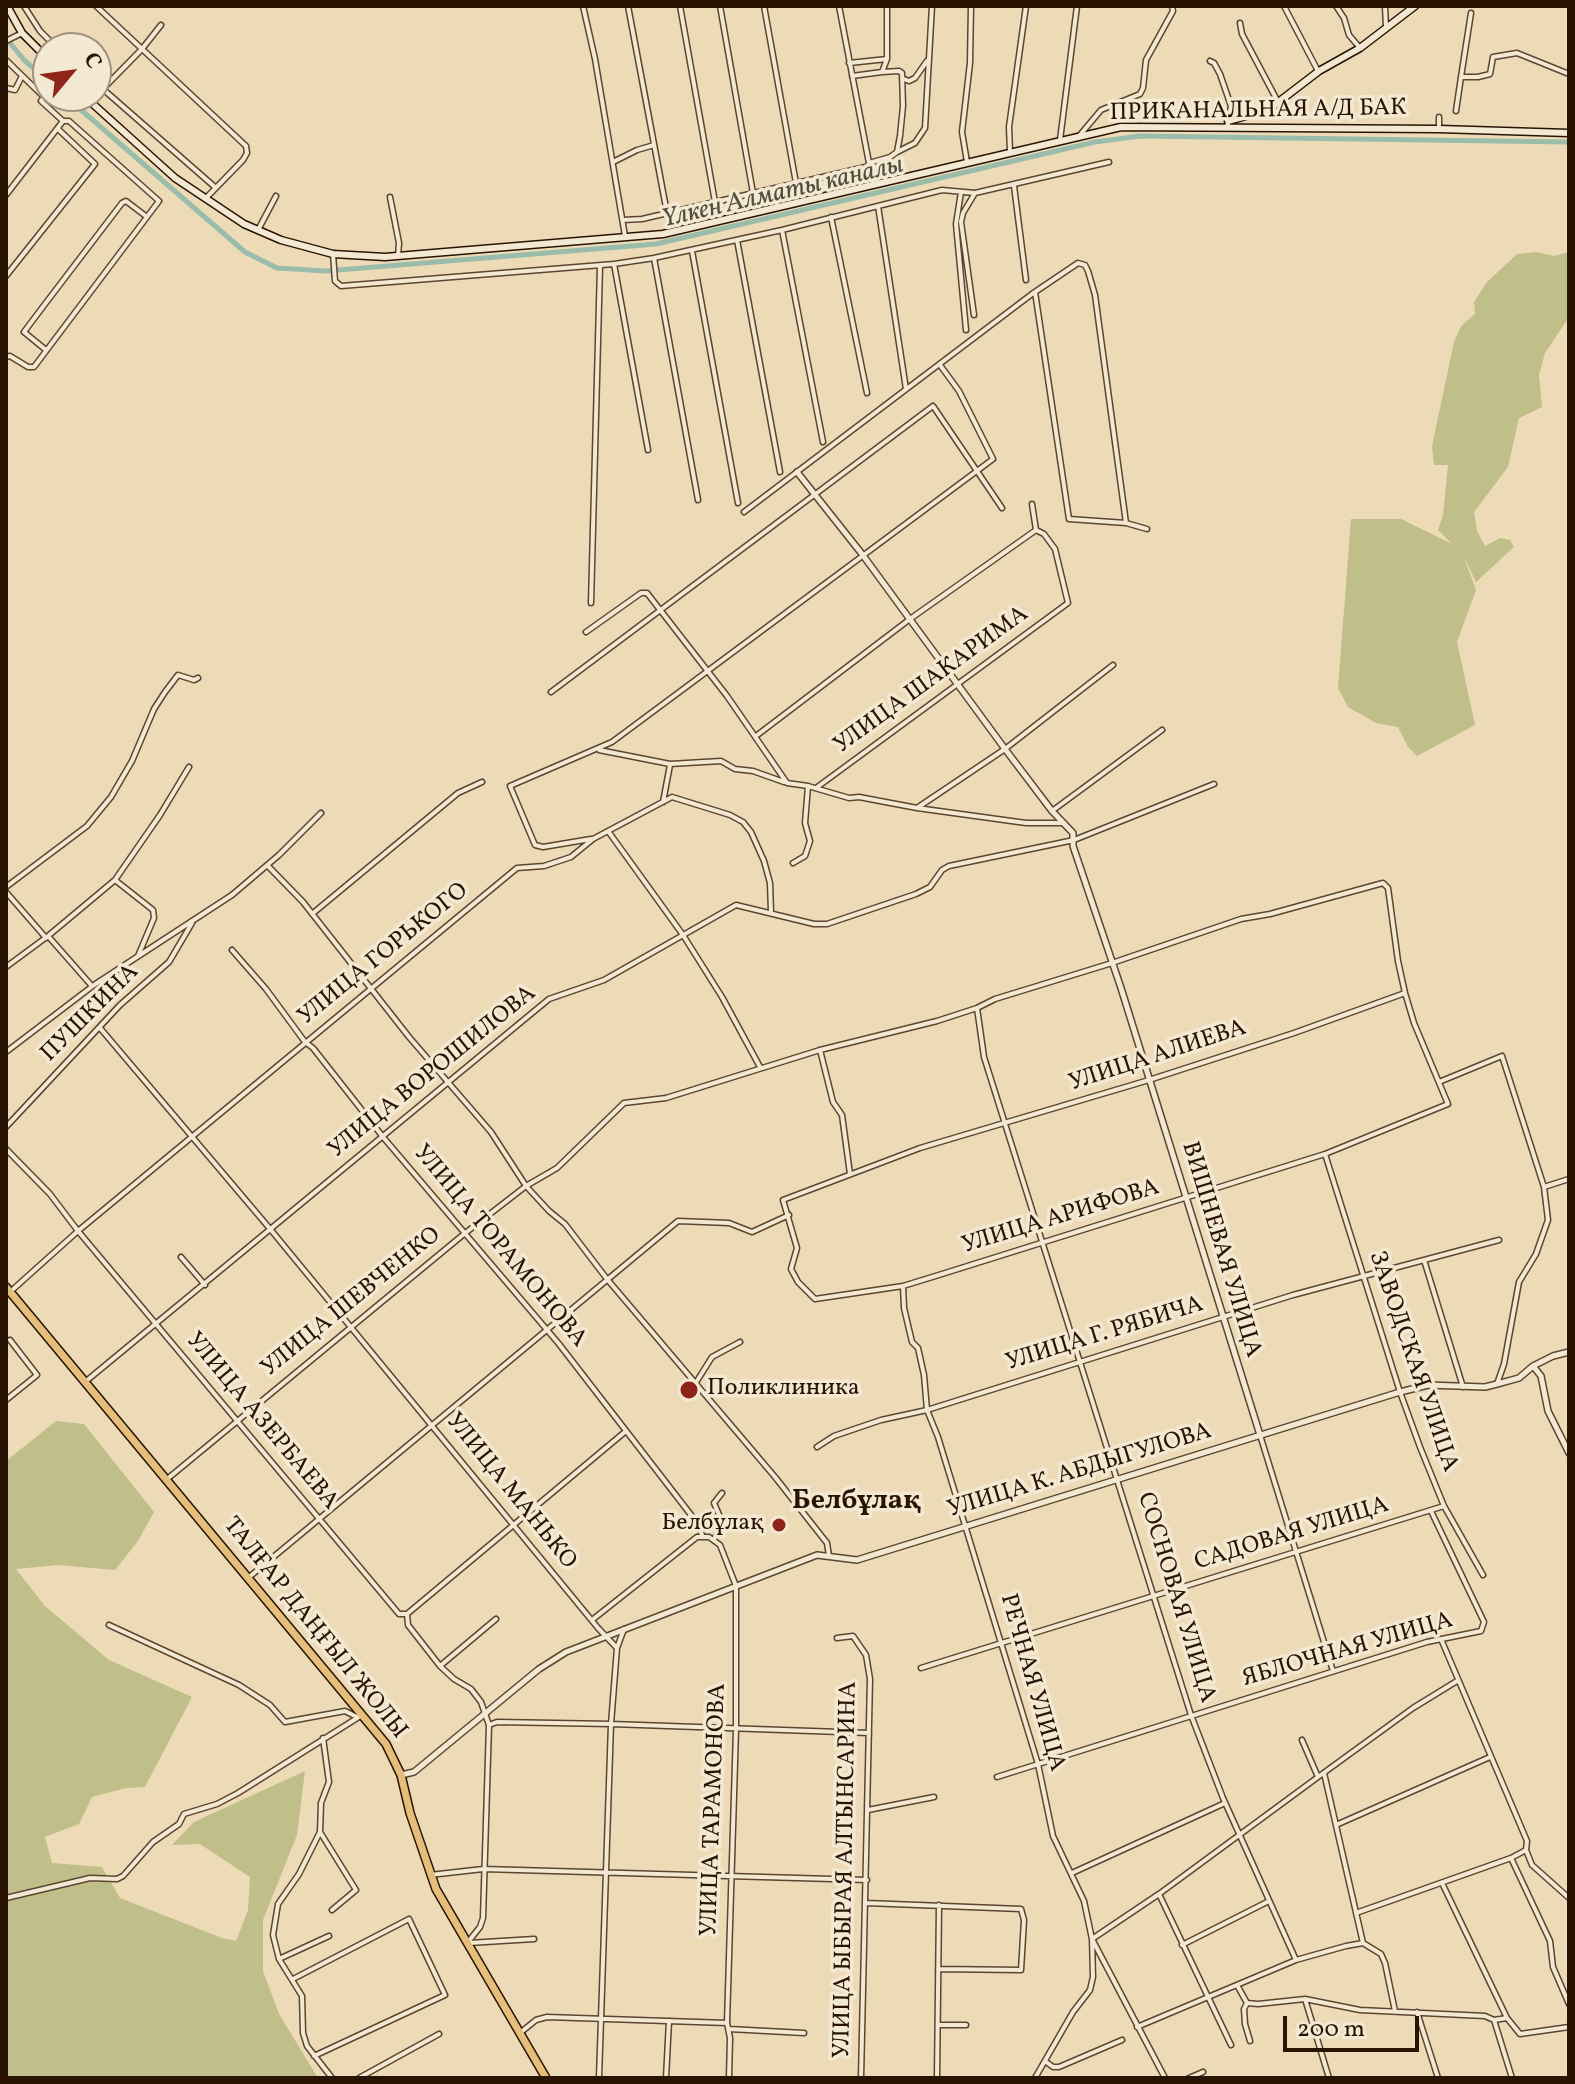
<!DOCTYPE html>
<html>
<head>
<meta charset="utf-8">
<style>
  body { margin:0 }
  #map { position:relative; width:1575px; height:2084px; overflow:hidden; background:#eddbb8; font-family:Vollkorn,serif }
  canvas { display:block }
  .frame { position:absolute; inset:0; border:8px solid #291404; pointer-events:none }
  .north { position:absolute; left:32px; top:32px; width:80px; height:80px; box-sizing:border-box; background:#f3e8d1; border:2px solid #a2937f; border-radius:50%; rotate:61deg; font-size:22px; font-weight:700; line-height:32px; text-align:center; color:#291404 }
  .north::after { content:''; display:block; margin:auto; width:28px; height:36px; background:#8f2418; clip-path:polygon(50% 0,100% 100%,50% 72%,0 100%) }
  .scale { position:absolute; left:1283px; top:2016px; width:136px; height:36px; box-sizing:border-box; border:4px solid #291404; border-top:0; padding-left:10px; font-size:24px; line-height:28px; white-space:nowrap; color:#291404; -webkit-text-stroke:6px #f3e8d1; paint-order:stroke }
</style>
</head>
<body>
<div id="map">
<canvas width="1575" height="2084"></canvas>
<div class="frame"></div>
<div class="north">С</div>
<div class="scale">200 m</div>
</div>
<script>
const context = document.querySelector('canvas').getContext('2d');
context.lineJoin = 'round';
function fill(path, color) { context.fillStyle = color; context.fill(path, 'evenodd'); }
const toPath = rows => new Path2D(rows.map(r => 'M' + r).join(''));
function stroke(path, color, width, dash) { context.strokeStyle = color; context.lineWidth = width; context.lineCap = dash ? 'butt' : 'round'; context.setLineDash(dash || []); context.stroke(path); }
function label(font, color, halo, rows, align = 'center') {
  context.font = font + ' Vollkorn,serif'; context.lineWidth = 7; context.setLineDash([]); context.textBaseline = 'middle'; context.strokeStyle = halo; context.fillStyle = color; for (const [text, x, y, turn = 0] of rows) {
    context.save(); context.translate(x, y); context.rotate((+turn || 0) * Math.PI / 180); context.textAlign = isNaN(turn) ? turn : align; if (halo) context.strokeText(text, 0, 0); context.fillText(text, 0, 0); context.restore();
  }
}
const green = toPath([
  [1536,252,1554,256,1569,252,1569,317,1545,353,1539,375,1542,407,1519,418,1508,467,1474,512,1477,531,1485,546,1500,538,1510,540,1514,547,1476,582,1463,555,1476,590,1457,642,1475,725,1417,756,1408,747,1398,727,1376,723,1348,707,1338,688,1351,519,1401,519,1452,544,1438,530,1443,515,1448,465,1434,465,1432,446,1454,342,1461,326,1475,314,1474,302,1487,282,1517,254],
  [56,1421,84,1424,154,1512,138,1541,115,1570,58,1565,16,1569,45,1606,109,1660,192,1697,145,1787,126,1788,92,1797,79,1824,45,1837,52,1863,102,1867,120,1898,222,1938,236,1941,248,1910,250,1877,200,1844,172,1845,194,1822,305,1771,297,1835,263,1920,263,1971,279,2014,318,2078,6,2078,6,1461]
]);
const canal = toPath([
  [6,38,24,60,48,81],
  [65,96,245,252,277,268,326,271,656,244,1095,142,1140,136,1569,142]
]);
const minor = toPath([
  [24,6,40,31,57,48],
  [96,6,246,146,247,153,243,160,206,198],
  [583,6,595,59,625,236],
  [628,6,667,213],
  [680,6,715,202],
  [720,6,753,193],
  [764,6,796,183],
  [839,6,873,184],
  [1284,6,1318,71],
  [1336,6,1344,18,1349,35,1360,48],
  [1385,6,1386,28],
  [1471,13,1461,77,1478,77,1490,74,1493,57,1517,53,1569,74],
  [1240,23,1242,34,1278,102],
  [6,41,22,33],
  [6,60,44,97,41,101,63,121,6,195],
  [1210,61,1214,63,1220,74,1231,106,1227,128],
  [849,63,887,59],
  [852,76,882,72,887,59,887,6],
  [904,79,909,81,915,78,927,61],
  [96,83,216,188],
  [6,88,15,90,22,76],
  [90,102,142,49,161,25],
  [1456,111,1461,77],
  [1439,117,1439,129],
  [1080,135,1101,110,1140,94,1143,88,1146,60,1173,11,1172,6],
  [1060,140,1077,6],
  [897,152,915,143,925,128,932,6],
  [1010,152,1009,127,1026,6],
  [613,162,637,150,654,145],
  [967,162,962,132,970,63,971,6],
  [869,163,890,157,897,152,900,136,903,106,902,73,899,71,882,72],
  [1014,186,1026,280],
  [775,188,777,207],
  [961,192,956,224,966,330],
  [390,197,399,243,398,256],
  [878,206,906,389],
  [831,217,867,393],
  [623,220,642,219,870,166],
  [258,230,276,196],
  [782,230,823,442],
  [737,240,780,472],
  [692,251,738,503],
  [333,254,335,281,341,286,614,264,654,258,782,230,942,190,975,193,1109,162],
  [654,258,698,500],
  [614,264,648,450],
  [6,276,95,164,58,129],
  [1035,292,1069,519,1126,523,1147,529],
  [974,315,961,222,963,213,975,193],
  [46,350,24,332,42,308,122,203,126,201,147,217],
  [6,357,10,356,28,367,34,367,159,201,69,121,63,121],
  [1032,504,1036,530],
  [744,512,1032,294,1078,263,1085,265,1088,271,1095,295,1126,523],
  [591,603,600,266],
  [586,632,641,593,647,593,727,696,787,783,808,786],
  [551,692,933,406,1002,508],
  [756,736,910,619,1036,530,1044,534,1055,549,1068,603,816,788],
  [599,750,670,764,721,761,735,769,753,771,784,782],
  [663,802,670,765],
  [917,808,1026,823,1062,823],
  [1052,811,1162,730],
  [608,831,683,935,722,997,760,1067],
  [591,839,543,847,535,845,510,786,612,742,993,459,959,391,940,365],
  [793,863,805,856,810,841,805,823,808,786,849,798,859,797,917,808,1005,749,1113,665],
  [267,865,303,902,409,1037,491,1132,526,1186,549,1211,565,1224,607,1279,775,1477,827,1543,829,1556],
  [115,880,153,910,154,918,138,956],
  [6,887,87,826,111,797,132,761,154,709,165,692,178,675,194,680,198,678],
  [6,892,46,938],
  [312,914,458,793,482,782],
  [48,936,91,985],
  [232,950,266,989,305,1042,313,1048,383,1137,559,1344,698,1524,702,1535],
  [6,967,48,936,115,880,160,815,189,767],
  [977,1008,984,1057,1191,1715,1223,1798,1296,1960],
  [100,1028,271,1230,598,1628,617,1648,611,1724,599,2078],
  [820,1050,833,1102,842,1115,850,1174],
  [6,1052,94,985,232,895,279,855,321,813],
  [1439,1082,1502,1056,1544,1187,1548,1220,1536,1254,1519,1282,1504,1364,1497,1384],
  [6,1127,120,1005,169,962,192,923],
  [6,1149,50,1194,78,1231,399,1614,407,1614,408,1625,440,1666,454,1679,471,1689,481,1702,489,1725,483,1918,480,1927,468,1942],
  [1325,1154,1400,1392,1420,1447,1444,1506,1483,1575],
  [1544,1187,1569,1179],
  [181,1257,205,1285],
  [1424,1260,1463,1387],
  [903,1286,904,1308,912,1342,918,1348,924,1375,927,1410,938,1437,1038,1764,1053,1836,1084,1901,1092,1939,1093,1977,1090,1990,1073,2012,1035,2078],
  [10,1292,78,1231,517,868,544,866,571,857,593,839,672,797,730,815,743,822,751,832,764,861,770,883,771,912],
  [85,1382,549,999,604,980,736,905,814,924,827,924,916,894,930,887,942,870,949,866,1074,840,1214,784],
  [695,1384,712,1357,740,1342],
  [6,1400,37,1375,10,1340],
  [1260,1435,1333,1671],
  [817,1447,834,1436,881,1420,927,1410,1293,1295,1499,1240],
  [166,1480,464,1234,526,1186,557,1168,624,1103,666,1098,820,1050,937,1021,977,1008,995,999,1112,963,1241,919,1270,914,1383,883,1388,888,1398,961,1405,993,1414,1023,1448,1104,1325,1154,942,1274,903,1286,815,1299,798,1282,791,1269,797,1248,783,1200,920,1148,1149,1080,1294,1033,1405,993],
  [714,1539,723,1524,714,1503,722,1493],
  [248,1578,678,1221,729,1223,752,1232,789,1215],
  [407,1614,626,1431],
  [592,1620,697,1537,709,1537,720,1545,736,1586,736,1730,727,2023,730,2038,729,2078],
  [109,1625,239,1685,270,1705,285,1722,345,1711,357,1717],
  [837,1638,853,1636,866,1655,870,1679,861,2078],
  [617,1648,624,1629],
  [440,1666,496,1619],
  [921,1668,1444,1506],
  [489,1725,497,1722,611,1724,869,1733],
  [323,1738,329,1782,321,1803,320,1832,299,1874,278,1904,273,1935,279,1959,302,1996,303,2033,307,2046,332,2078],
  [1324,1773,1363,1943],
  [997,1777,1427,1642,1481,1631,1484,1622,1431,1511],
  [1318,1777,1413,1708,1457,1681],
  [868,1810,934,1797],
  [1336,1825,1490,1757],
  [320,1832,356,1890,332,1910],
  [1526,1850,1532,1865,1569,1898],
  [1511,1858,1550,1941,1553,1967,1569,2004],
  [1072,1873,1225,1803],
  [430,1875,483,1869,867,1880],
  [1442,1883,1507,2018],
  [1159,1894,1231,2045],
  [6,1898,90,1878,117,1879,123,1876,153,1842,179,1824,184,1814,217,1804,238,1793,362,1715],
  [866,1903,1021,1909,1024,1920,1021,1970,938,1969],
  [1356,1913,1511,1858,1526,1850,1527,1841,1441,1639],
  [469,1943,534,1939],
  [1182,1945,1269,1901],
  [279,1959,329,1936],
  [293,1979,409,1919,445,1995,314,2056],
  [1237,1985,1247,2003,1258,2004,1305,1999,1360,2010,1485,2016,1494,2020,1507,2018,1520,2034,1569,2027],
  [1305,1999,1329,2078],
  [1247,2003,1244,2009,1245,2024,1250,2041],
  [1417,2012,1438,2078],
  [1494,2020,1512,2078],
  [938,2025,966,2025],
  [1137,2027,1296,1960,1346,1946,1363,1943,1381,1954,1385,1963,1395,2011],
  [729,2029,804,2033],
  [520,2033,536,2020,547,2017,727,2023],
  [1045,2061,1053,2067,1059,2067,1122,2040],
  [359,2078,439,2034],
  [666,2078,669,2021],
  [937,2078,939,1905],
  [1165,2078,1092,1939,1159,1894,1318,1777,1302,1740],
  [1189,2078,1203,2072]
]);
const tertiary = toPath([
  [797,472,862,554,1005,749,1052,811,1073,833,1073,846,1121,988,1260,1435],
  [1533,1366,1541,1376,1548,1411,1569,1453],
  [401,1775,414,1772,539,1669,566,1652,817,1555,857,1560,1400,1392,1428,1385,1485,1387,1497,1384,1519,1378,1533,1366,1553,1356,1569,1352]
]);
const secondary = toPath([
  [7,6,22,33,48,59],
  [84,96,175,178,244,224,281,240,333,254,385,257,663,234,1121,127,1439,129,1569,133],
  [1228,121,1268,110,1319,71,1360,48,1415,6]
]);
const primary = toPath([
  [6,1287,386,1744,401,1775,410,1813,436,1889,546,2078]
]);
const markers = [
  [689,1390,10,"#8f2418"],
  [779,1525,8,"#8f2418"]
];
const streetNames = [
  ["ПРИКАНАЛЬНАЯ А/Д БАК",1258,112,-1],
  ["УЛИЦА ШАКАРИМА",932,681,-36],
  ["УЛИЦА ГОРЬКОГО",384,955,-39],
  ["ПУШКИНА",91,1014,-45],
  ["УЛИЦА АЛИЕВА",1158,1057,-18],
  ["УЛИЦА ВОРОШИЛОВА",433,1073,-39],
  ["УЛИЦА АРИФОВА",1061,1218,-17],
  ["УЛИЦА ТОРАМОНОВА",499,1247,50],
  ["ВИШНЕВАЯ УЛИЦА",1220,1250,73],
  ["УЛИЦА ШЕВЧЕНКО",352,1303,-39],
  ["УЛИЦА Г. РЯБИЧА",1105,1335,-17],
  ["ЗАВОДСКАЯ УЛИЦА",1412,1362,71],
  ["УЛИЦА АЗЕРБАЕВА",261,1422,50],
  ["УЛИЦА К. АБДЫГУЛОВА",1080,1472,-17],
  ["УЛИЦА МАНЬКО",510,1492,51],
  ["САДОВАЯ УЛИЦА",1292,1535,-17],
  ["СОСНОВАЯ УЛИЦА",1175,1598,73],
  ["ТАЛҒАР ДАҢҒЫЛ ЖОЛЫ",314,1629,51],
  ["ЯБЛОЧНАЯ УЛИЦА",1348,1651,-16],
  ["РЕЧНАЯ УЛИЦА",1031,1683,74],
  ["УЛИЦА ТАРАМОНОВА",715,1810,-88],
  ["УЛИЦА ЫБЫРАЯ АЛТЫНСАРИНА",847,1870,-89]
];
const poiNames = [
  ["Поликлиника",707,1390],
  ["Белбұлақ",763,1525,"right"]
];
const waterNames = [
  ["Үлкен Алматы каналы",783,194,-13]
];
const quarterNames = [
  ["Белбұлақ",856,1503]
];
fill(green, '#c0be89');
stroke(canal, '#9abcaa', 5);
stroke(minor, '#5a4631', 7);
stroke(tertiary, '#5a4631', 8);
stroke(secondary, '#291404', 9);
stroke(primary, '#291404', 10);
stroke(minor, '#f3e8d1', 4);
stroke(tertiary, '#f3e8d1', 5);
stroke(secondary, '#f3e8d1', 6);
stroke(primary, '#e6be7c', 7);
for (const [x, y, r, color] of markers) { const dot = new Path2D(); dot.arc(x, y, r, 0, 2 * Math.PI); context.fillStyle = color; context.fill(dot); stroke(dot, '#f3e8d1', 3); }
label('24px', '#291404', '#f3e8d1', streetNames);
label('24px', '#291404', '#f3e8d1', poiNames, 'left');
label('italic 26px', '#514f3e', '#f3e8d1', waterNames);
label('bold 28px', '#291404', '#f3e8d1', quarterNames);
</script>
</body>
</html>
